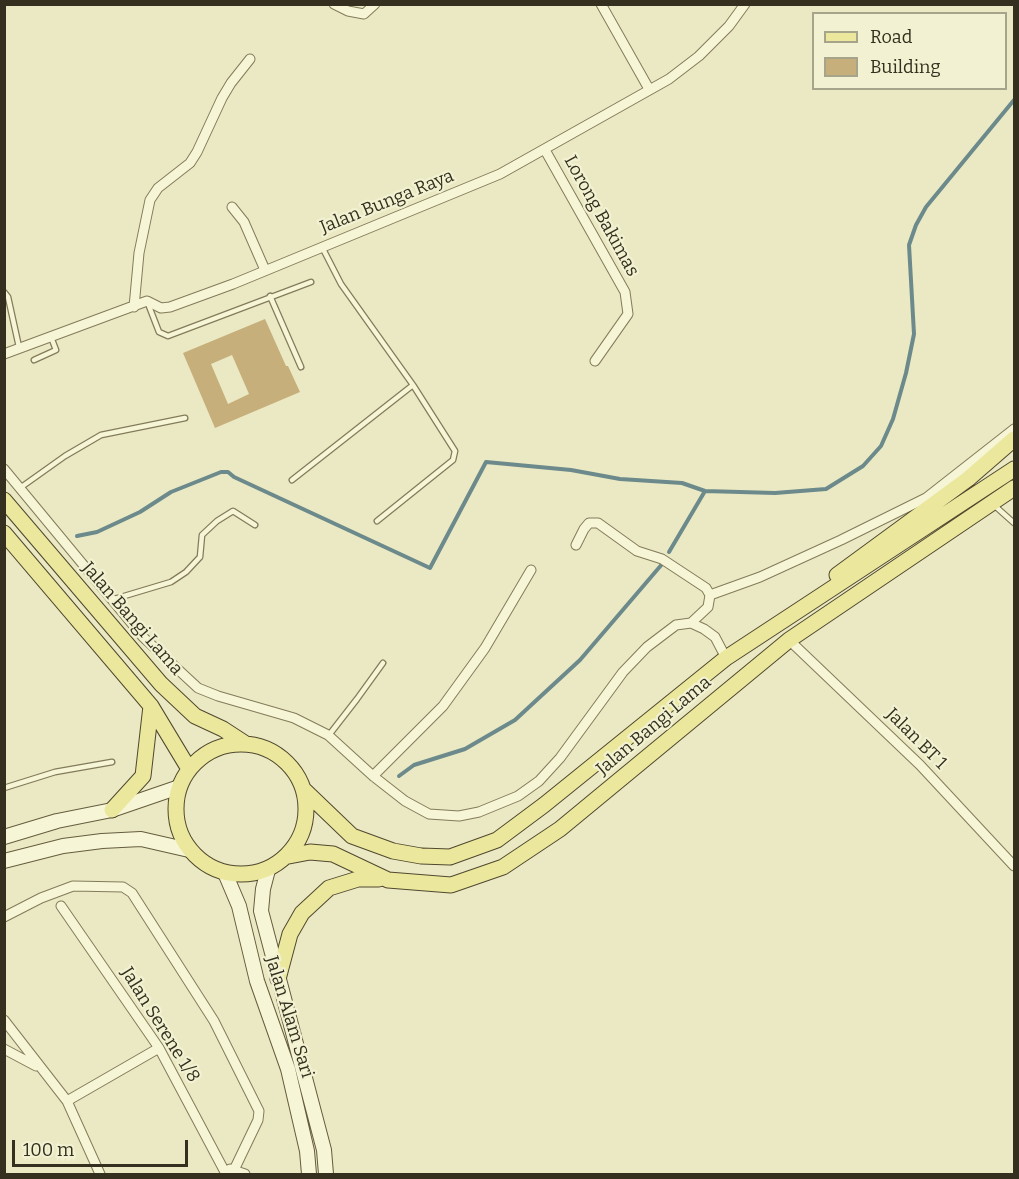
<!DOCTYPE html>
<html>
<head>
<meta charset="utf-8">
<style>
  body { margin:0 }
  #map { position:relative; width:1019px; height:1179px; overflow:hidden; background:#eae9c3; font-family:Bitter,serif }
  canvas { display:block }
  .frame { position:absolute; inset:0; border:6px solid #342f1e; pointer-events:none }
  .legend { position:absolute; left:812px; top:12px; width:195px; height:78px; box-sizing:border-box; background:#f2f2d2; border:2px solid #a6a48a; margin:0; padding:8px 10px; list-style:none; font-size:18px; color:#342f1e }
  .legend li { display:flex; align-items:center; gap:12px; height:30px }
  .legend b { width:30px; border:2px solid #a6a48a }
  .scale { position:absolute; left:12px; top:1140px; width:176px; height:27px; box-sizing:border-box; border:3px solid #342f1e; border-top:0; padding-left:8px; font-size:18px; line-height:21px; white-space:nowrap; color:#342f1e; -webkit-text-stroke:4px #f2f2d2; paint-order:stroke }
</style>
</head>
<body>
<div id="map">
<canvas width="1019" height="1179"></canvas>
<div class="frame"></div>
<ul class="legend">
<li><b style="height:8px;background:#ebe89d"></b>Road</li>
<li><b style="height:16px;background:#c6af7b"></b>Building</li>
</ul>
<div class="scale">100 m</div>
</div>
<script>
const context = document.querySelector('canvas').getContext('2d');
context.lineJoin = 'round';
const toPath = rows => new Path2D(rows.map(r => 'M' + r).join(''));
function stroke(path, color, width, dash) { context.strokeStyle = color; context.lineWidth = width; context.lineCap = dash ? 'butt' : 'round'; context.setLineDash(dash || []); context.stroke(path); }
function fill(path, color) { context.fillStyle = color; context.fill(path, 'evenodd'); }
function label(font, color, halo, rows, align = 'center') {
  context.font = font + ' Bitter,serif'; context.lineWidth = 4.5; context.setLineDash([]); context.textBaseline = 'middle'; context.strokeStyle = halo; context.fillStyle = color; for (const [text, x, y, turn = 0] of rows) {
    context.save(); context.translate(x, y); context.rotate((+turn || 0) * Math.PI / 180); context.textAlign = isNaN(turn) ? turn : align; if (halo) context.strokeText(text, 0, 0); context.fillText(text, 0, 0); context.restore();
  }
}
const stream = toPath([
  [77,536,97,532,140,512,171,492,221,472,228,472,234,477,430,568,486,462,571,470,620,479,682,483,705,491,775,493,826,489,863,466,881,446,893,419,906,373,914,334,909,245,916,225,926,207,1014,100],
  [669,552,705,491],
  [399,776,414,765,465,749,515,720,580,660,663,563]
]);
const building = toPath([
  [265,319,286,366,288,366,300,392,215,428,183,353],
  [232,355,249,394,228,404,211,364]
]);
const lane = toPath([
  [322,247,341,284,413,385,455,451,453,460,377,521],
  [4,292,8,297,19,347],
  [270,296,301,367],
  [147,301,159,332,168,336,311,282],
  [34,360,56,350,51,337],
  [292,480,413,385],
  [20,488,65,456,101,435,185,418],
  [995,506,1014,523],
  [111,600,171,582,186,572,200,557,202,535,217,521,233,511,255,525],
  [329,735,357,699,383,663],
  [4,788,55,772,112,762]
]);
const street = toPath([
  [334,4,348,11,364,14,375,4],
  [601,4,649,89],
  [545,150,625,292,628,314,595,361],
  [232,207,244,222,265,270],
  [134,307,139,253,150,200,158,188,190,163,197,152,222,98,231,83,250,59],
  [4,354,147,301,161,308,170,307,233,284,500,174,669,79,699,56,729,26,745,4],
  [4,469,143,637,198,688,218,696,294,718,328,735,373,776,405,801,429,814,459,816,479,812,518,796,539,781,560,758,623,672,647,647,676,625,691,623,704,629,715,637,726,658],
  [576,545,584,529,589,523,598,523,637,551,662,559,706,588,710,595,708,607,691,623],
  [710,595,760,577,841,540,926,498,1014,429],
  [789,640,920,765,1014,866],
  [373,776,443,706,485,648,531,570],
  [61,906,159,1048,226,1174],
  [4,917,41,898,73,886,123,887,132,893,214,1021,259,1111,258,1120,234,1170],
  [4,1020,67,1101,100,1174],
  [4,1049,36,1066],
  [67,1101,159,1048],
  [230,1169,245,1174]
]);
const secondary = toPath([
  [4,837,57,821,112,810,179,787],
  [4,861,63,846,102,841,141,839,189,850],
  [268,870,263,889,261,911,324,1150,326,1174],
  [225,873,239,906,257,981,288,1069,307,1151,309,1174]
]);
const primary = toPath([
  [4,500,161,684,195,716,223,729,246,744],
  [4,533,151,706,189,769],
  [837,575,968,479,1014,439],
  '176 809a65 65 0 1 1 130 0a65 65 0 1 1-130 0Z',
  [303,789,352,836,393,851,421,856,450,857,497,840,544,805,726,658,1014,469],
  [112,810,143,776,151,706],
  [289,856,310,852,333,854,388,880,451,885,503,867,560,829,789,640,1014,488],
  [278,979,290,934,302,913,329,888,358,879,379,879]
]);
const streetNames = [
  ["Jalan Bunga Raya",387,202,-22],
  ["Lorong Bakimas",601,216,61],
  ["Jalan Bangi Lama",132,619,49],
  ["Jalan Bangi Lama",654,726,-40],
  ["Jalan BT 1",916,739,45],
  ["Jalan Alam Sari",289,1017,73],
  ["Jalan Serene 1/8",160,1025,58]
];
stroke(stream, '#6c8a8b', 4);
fill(building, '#c6af7b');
stroke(lane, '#837b5b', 7);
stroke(street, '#837b5b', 11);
stroke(secondary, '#655c3e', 16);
stroke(primary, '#51482f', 17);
stroke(lane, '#f6f5d5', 4.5);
stroke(street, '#f6f5d5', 9);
stroke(secondary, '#f6f5d5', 14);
stroke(primary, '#ebe89d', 15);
label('18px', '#342f1e', '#f2f2d2', streetNames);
</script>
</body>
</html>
